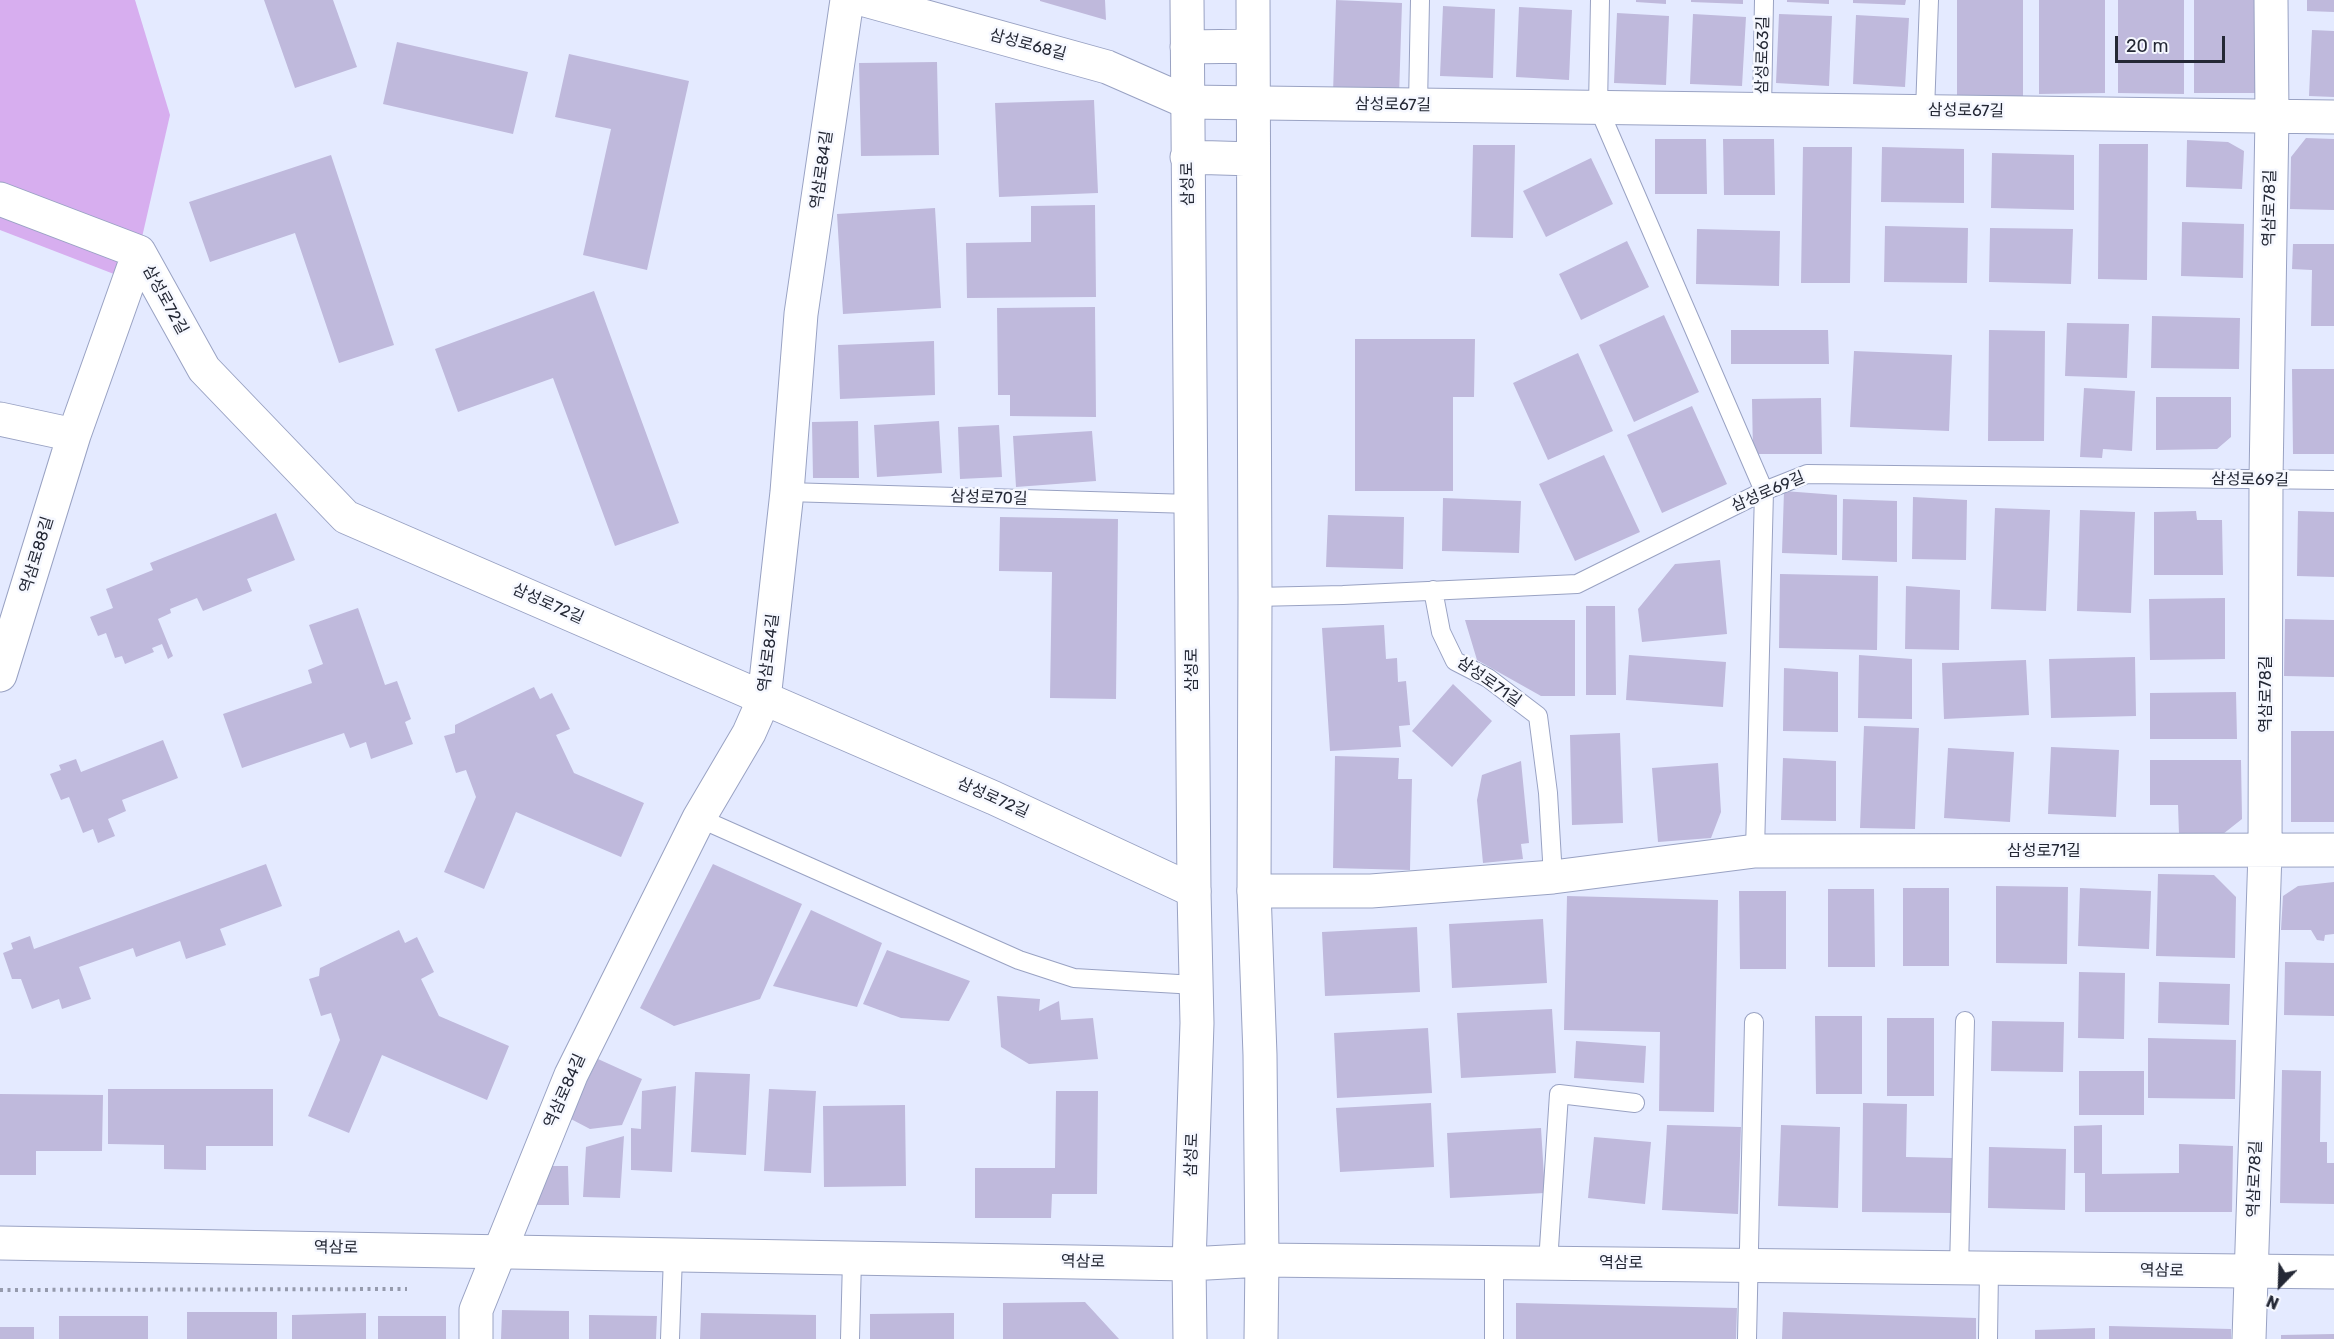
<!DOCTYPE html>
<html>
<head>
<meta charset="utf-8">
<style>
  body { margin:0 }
  #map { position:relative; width:2334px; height:1339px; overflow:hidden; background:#e4eaff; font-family:Rubik,sans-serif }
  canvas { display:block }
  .north { position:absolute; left:2250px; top:1255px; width:60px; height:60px; -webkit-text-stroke:4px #f6f8ff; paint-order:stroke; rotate:203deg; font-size:16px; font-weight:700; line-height:24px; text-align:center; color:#242835 }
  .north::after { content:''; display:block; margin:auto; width:21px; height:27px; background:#242835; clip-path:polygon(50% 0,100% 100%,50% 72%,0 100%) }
  .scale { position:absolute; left:2115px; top:36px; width:110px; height:27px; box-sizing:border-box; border:3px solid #242835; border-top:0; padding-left:8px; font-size:18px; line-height:21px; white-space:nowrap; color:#242835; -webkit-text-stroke:4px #f6f8ff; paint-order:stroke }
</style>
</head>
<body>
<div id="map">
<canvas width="2334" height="1339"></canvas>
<div class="north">N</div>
<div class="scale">20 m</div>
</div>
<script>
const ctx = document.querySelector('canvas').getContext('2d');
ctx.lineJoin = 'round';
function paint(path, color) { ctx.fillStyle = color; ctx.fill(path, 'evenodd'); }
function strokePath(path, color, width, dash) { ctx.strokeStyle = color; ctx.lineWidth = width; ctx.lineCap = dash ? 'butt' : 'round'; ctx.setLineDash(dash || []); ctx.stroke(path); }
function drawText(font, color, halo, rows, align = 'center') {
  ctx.font = font + ' Rubik,"Noto Sans KR",sans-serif'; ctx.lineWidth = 5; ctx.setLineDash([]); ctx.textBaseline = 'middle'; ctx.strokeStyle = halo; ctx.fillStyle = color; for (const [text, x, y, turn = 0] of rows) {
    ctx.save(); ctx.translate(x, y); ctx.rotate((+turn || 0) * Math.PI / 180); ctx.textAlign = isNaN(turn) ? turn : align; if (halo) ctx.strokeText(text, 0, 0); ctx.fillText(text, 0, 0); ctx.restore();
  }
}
paint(new Path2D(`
  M0 0H135L170 115 132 281 0 230Z`), '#d7aeef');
paint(new Path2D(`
  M264 0H333L357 67 295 88Z
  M1105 0 1106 20 1040 1V0Z
  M1336 0 1402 3 1399 96 1333 93Z
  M1636 0H1666V4L1636 2Z
  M1691 0H1743V4L1691 2Z
  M1787 0H1829V4L1787 2Z
  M1853 0H1906L1905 5 1853 3Z
  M1957 0H2023V96H1957Z
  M2039 0H2105V93L2039 94Z
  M2118 0H2184V94L2118 93Z
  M2194 0H2260V93H2194Z
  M2307 0H2334V12L2307 11Z
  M1443 6 1495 9 1493 78 1440 76Z
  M1519 7 1572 10 1569 80 1516 77Z
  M1617 13 1669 16 1666 85 1614 83Z
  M1693 14 1746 17 1742 86 1690 84Z
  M1779 14 1832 16 1829 86 1776 83Z
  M1856 15 1909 18 1905 87 1853 84Z
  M2312 30 2334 31V97L2309 96Z
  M397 42 528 72 513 134 383 104Z
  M569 54 689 81 647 270 583 255 611 129 555 117Z
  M937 62 939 155 861 156 859 63Z
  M1094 100 1098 193 999 197 995 103Z
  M2306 138 2334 139V210L2290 209 2291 157Z
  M1655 139H1706L1707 194H1655Z
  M1723 139H1774L1775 195H1724Z
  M2187 140 2228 142 2244 151 2242 189 2186 187Z
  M2099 144H2148L2147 280 2098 279Z
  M1473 145H1515L1513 238 1471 237Z
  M1803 147H1852L1850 283H1801Z
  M1882 147 1964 149V203L1881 202Z
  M1992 153 2074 155V210L1991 208Z
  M331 155 394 345 339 363 295 233 210 262 189 202Z
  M1591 158 1613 204 1546 237 1523 191Z
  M1095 205 1096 297 967 298 966 243 1031 242V206Z
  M935 208 941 308 843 314 837 214Z
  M2182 222 2244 224 2243 278 2181 276Z
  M1885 226 1968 228 1967 283 1884 282Z
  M1990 228 2073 229 2071 284 1989 282Z
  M1697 229 1780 231 1779 286 1696 284Z
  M1627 241 1649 287 1581 320 1559 274Z
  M2293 244H2334V326H2311L2312 270 2292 269Z
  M594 291 679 523 615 546 553 378 458 412 435 349Z
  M1095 307 1096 417 1010 416V395H998L997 308Z
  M1664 315 1699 392 1634 422 1599 345Z
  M2152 316 2240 318 2239 369 2151 368Z
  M2067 323 2129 324 2127 378 2065 376Z
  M1731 330H1828L1829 364H1731Z
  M1989 330 2045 331 2044 441H1988Z
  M1355 339H1475L1474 397H1453V491H1355Z
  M934 341 935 395 840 399 838 345Z
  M1854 351 1952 355 1949 431 1850 427Z
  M1578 353 1613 431 1548 460 1513 383Z
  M2292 369H2334V454H2293Z
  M2084 388 2135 391 2132 451 2103 449 2102 458 2080 457Z
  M2156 397H2231V437L2217 449 2156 450Z
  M1821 398 1822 454H1753L1752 399Z
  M1692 406 1727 484 1662 513 1627 435Z
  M858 421 859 478H813L812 422Z
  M939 421 942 473 877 477 874 425Z
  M999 425 1002 477 960 479 958 427Z
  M1092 431 1096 481 1016 487 1013 436Z
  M1604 455 1640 532 1575 561 1539 484Z
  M1784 491 1837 495V555L1782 553Z
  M1913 497 1967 500 1966 560 1912 559Z
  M1443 498 1521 501 1519 553 1442 551Z
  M1843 499 1897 501V562L1842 560Z
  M1995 508 2050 510 2046 611 1991 609Z
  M2080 510 2135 512 2131 613 2077 611Z
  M2196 511 2197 520H2222L2223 575H2154V512Z
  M2298 511 2334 512V577L2297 576Z
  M276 513 295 560 247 579 252 591 203 611 197 598 170 609 171 613 158 619 173 656 168 659 162 644 152 648 154 652 125 664 122 656 115 658 106 633 98 636 90 617 113 608 106 589 153 570 150 563Z
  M1328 515 1404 517 1403 569 1326 567Z
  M1000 517 1118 519 1116 699 1050 698 1052 572 999 571Z
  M1720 560 1727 634 1642 642 1638 609 1675 564Z
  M1780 574 1878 576 1877 650 1779 648Z
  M1906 586 1960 590 1959 650 1905 649Z
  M2225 598V659L2150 660 2149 599Z
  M1586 606H1615L1616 695H1586Z
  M358 608 385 685 397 681 411 719 405 722 413 744 371 759 366 742 350 748 344 733 242 768 223 714 312 683 308 670 323 664 309 625Z
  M2285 619 2334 620V677L2284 676Z
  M1465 620H1575V696H1541L1477 660Z
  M1384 625 1386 659 1397 658 1398 682 1406 681 1410 725 1399 726 1401 747 1330 751 1322 628Z
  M1629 655 1726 662 1723 707 1626 700Z
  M1859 655 1912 659V719L1858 718Z
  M2135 657 2136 716 2051 718 2049 659Z
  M2026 660 2029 715 1944 719 1942 663Z
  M1784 668 1838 672V732L1783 731Z
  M1453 684 1492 721 1452 767 1412 731Z
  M534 687 540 699 552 693 570 729 556 735 574 773 644 803 621 857 516 812 484 889 444 872 476 797 466 770 456 773 444 736 455 733V725Z
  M2236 692 2237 739H2150V693Z
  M1864 726 1919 728 1915 829 1860 828Z
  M2291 731H2334V822H2291Z
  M1620 733 1623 823 1572 825 1570 735Z
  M163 740 178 778 122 800 126 811 108 819 115 836 98 843 93 829 83 833 69 797 61 800 50 774 61 770 59 765 76 759 81 772Z
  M2051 747 2119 750 2116 817 2048 814Z
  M1948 748 2014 752 2010 822 1944 818Z
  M1335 756 1399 758 1398 779H1412L1410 870 1333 868Z
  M1783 758 1836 761V821L1781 820Z
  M2150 760H2241L2242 819 2223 834H2179L2178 805H2150Z
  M1521 761 1529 843 1521 844 1523 859 1483 863 1477 800 1482 775Z
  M1718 763 1721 812 1711 838 1658 842 1652 768Z
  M266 864 282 906 220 929 226 945 186 959 180 941 136 957 133 948 79 967 91 999 62 1009 59 999 32 1009 21 979H12L3 953 13 949 11 943 30 936 34 949Z
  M713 864 802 904 760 999 674 1026 640 1008Z
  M2158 874 2214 875 2236 897 2235 958 2156 956Z
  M2334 882V934L2325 935 2324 941 2317 940 2311 930H2281L2283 896 2298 886Z
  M1996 886 2068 887 2067 964 1996 963Z
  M1903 888H1949V966H1903Z
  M2080 888 2151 891 2149 949 2078 946Z
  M1828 889H1874L1875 967H1828Z
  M1739 891H1786V969H1740Z
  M1567 896 1718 900 1714 1112 1659 1111 1660 1032 1564 1030Z
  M811 910 882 943 857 1007 773 986Z
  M1543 919 1547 983 1452 988 1449 924Z
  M1417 927 1420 992 1325 996 1322 932Z
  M399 930 405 943 417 937 434 972 421 979 439 1016 509 1046 487 1100 382 1055 349 1133 308 1116 340 1040 331 1013 321 1016 309 979 319 976 320 968Z
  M887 950 970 981 949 1021 901 1018 863 1004Z
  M2285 962 2334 963V1016L2284 1015Z
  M2079 972 2125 973 2124 1039 2078 1038Z
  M2159 982 2230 984 2229 1025 2158 1023Z
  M997 996 1040 999 1039 1011 1059 1001 1061 1020 1093 1018 1098 1059 1029 1064 1001 1047Z
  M1552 1009 1556 1073 1461 1078 1457 1013Z
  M1815 1016H1862V1094H1816Z
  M1887 1018H1934V1096H1887Z
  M1992 1021 2064 1022 2063 1072 1991 1071Z
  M1428 1028 1432 1093 1337 1098 1334 1033Z
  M2148 1038 2236 1040 2235 1099 2148 1098Z
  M1576 1041 1646 1046 1644 1083 1574 1078Z
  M598 1059 642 1079 622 1125 590 1129 569 1118Z
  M2282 1070 2321 1071 2320 1142H2327V1163H2334V1204L2280 1203Z
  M2079 1071H2144V1115H2079Z
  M695 1072 750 1074 746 1155 691 1152Z
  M676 1086 672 1172 631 1170V1128L641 1129 642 1091Z
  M108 1089H273V1146H206V1170L164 1169V1145L108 1144Z
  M769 1089 816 1091 811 1173 764 1171Z
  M1056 1091H1098L1097 1194H1052L1051 1218H975V1168H1055Z
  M0 1094 103 1095 102 1151H36V1175H0Z
  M1431 1103 1434 1167 1340 1172 1336 1108Z
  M1863 1103 1907 1104 1906 1157 1953 1158V1213L1862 1212Z
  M905 1105 906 1186 824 1187 823 1106Z
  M1667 1125 1741 1127 1738 1214 1662 1210Z
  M1781 1125 1840 1127 1838 1208 1778 1206Z
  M2102 1125V1174L2179 1173V1144L2233 1146 2232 1212H2085V1173H2074V1126Z
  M1541 1128 1545 1193 1450 1198 1447 1133Z
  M624 1136 620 1198 583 1197 586 1147Z
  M1594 1137 1651 1142 1645 1204 1588 1198Z
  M1989 1147 2066 1149 2065 1210 1988 1208Z
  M544 1166H568L569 1205H530Z
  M1085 1302 1119 1339H1003V1303Z
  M1516 1303 1737 1308 1736 1339H1516Z
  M502 1310 569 1311V1339H501Z
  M187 1312H277V1339H187Z
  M1783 1312 1976 1318V1339H1782Z
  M366 1313V1339H292V1315Z
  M701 1313 816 1315V1339H700Z
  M954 1313V1339H870V1314Z
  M589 1315 657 1316 656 1339H589Z
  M59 1316H148V1339H59Z
  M378 1316H446V1339H378Z
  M2109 1326 2231 1329V1339H2109Z
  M0 1327H34V1339H0Z
  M2095 1328V1339H2035V1330Z
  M2334 1334V1339H2281V1335Z`), '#bfb9dc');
const service = new Path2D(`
  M1600 0 1598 107 1764 491 1755 851
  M1418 105 1420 0
  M1762 109 1764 0
  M1925 111 1929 0
  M787 492 1191 504
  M1433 590 1441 632 1455 661 1488 678 1538 716 1548 793 1553 877
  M1255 597 1343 595 1577 584 1764 491 1807 474 2334 480
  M699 818 1019 960 1074 978 1196 985
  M1548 1263 1559 1094 1635 1103
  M1959 1269 1965 1021
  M670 1339 673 1256
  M850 1339 852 1259
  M1494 1339V1263
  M1747 1339 1754 1022
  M1988 1339 1989 1270`);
const minor = new Path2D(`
  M865 0 1107 67 1187 102 2334 117
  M0 199 139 252 204 369 346 517 994 798 1194 891
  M0 419 74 435
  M0 675 74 435 139 252
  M1254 891H1371L1553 877 1755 851 2334 850
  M476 1339V1310L571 1075 699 818 749 733 764 699 787 492 801 314 847 0
  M2249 1339 2265 852 2266 480 2272 115 2271 0`);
const secondary = new Path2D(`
  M1187 0 1194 891 1197 1023 1189 1264 1190 1339
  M1253 0 1255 597 1254 891 1260 1055 1262 1260 1261 1339
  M1187 47 1253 46
  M1187 157 1253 159
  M0 1243 1189 1264 1262 1260 2334 1272`);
strokePath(service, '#99a2c3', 20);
strokePath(minor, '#99a2c3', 35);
strokePath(secondary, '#99a2c3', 35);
strokePath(new Path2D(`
  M0 1290 407 1289`), '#959aac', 4, [3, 4.5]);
strokePath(service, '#fff', 18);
strokePath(minor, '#fff', 33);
strokePath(secondary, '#fff', 33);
drawText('16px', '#242835', '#f6f8ff', [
  ["삼성로68길",1028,45,15],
  ["삼성로63길",1763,55,-89],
  ["삼성로67길",1393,105,1],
  ["삼성로67길",1966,111,1],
  ["역삼로84길",822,170,-82],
  ["삼성로",1188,184,-91],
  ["역삼로78길",2270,208,-89],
  ["삼성로72길",165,300,61],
  ["삼성로69길",2250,480,1],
  ["삼성로69길",1768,492,-23],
  ["삼성로70길",989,498,2],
  ["역삼로88길",37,555,-73],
  ["삼성로72길",548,604,24],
  ["역삼로84길",769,653,-83],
  ["삼성로",1192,670,-90],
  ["삼성로71길",1489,682,35],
  ["역삼로78길",2266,694,-90],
  ["삼성로72길",993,798,24],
  ["삼성로71길",2044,851],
  ["역삼로84길",565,1091,-66],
  ["삼성로",1192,1155,-88],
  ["역삼로78길",2255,1179,-88],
  ["역삼로",336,1248,1],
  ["역삼로",1083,1262,1],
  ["역삼로",1621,1263],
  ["역삼로",2162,1271,1]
]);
</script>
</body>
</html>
